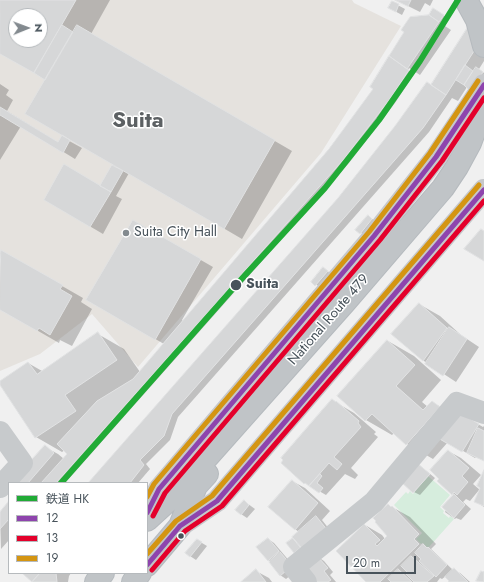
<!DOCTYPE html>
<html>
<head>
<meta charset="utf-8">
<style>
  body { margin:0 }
  #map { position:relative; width:484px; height:582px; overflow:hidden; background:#f0f0f0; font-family:Jost,"Noto Sans JP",sans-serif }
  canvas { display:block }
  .legend { position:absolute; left:8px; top:482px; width:140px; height:92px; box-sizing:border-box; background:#fff; border:1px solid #b6babd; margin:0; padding:5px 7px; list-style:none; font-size:12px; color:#48535b }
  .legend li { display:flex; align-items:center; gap:8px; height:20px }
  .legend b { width:20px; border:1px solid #b6babd }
  .north { position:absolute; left:8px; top:8px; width:40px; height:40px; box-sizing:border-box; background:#fff; border:1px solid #b6babd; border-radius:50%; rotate:89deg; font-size:11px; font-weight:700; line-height:16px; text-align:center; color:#48535b }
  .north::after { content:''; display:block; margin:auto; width:14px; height:18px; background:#838a8f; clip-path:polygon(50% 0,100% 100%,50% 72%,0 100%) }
  .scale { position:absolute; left:346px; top:556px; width:70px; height:18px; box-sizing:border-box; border:2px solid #48535b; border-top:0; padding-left:5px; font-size:12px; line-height:14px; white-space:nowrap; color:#48535b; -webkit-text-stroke:3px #fff; paint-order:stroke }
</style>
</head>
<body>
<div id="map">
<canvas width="484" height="582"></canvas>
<ul class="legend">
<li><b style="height:5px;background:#21ab36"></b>鉄道 HK</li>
<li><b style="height:5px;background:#8e44ad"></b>12</li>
<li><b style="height:5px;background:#e4002b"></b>13</li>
<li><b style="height:5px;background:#d49512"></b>19</li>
</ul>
<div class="north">N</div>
<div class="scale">20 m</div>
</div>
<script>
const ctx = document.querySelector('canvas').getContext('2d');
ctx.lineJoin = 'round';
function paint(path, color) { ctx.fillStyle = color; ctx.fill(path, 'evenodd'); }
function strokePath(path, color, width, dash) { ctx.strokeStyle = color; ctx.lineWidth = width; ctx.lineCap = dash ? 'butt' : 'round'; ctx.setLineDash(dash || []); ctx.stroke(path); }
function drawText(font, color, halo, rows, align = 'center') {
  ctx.font = font + ' Jost,sans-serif'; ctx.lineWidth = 3; ctx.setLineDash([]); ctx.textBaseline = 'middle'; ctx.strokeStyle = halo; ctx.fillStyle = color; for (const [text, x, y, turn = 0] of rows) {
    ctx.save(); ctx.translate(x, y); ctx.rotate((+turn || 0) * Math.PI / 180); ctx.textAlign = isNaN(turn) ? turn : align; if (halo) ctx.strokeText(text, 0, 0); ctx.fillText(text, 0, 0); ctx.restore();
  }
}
paint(new Path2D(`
  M0 0H352L354 3 401 26 321 153 138 367 92 314 40 354 0 371ZM16 16H40V40H16Z`), '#e5e2de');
paint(new Path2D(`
  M428 476 450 495 440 507 444 511 443 513 449 518 450 516 454 519 429 547H427L423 543 421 544 416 539 422 533 394 505 406 492 408 494 410 491 413 494Z`), '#d6eddd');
paint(new Path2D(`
  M0 0H110L91 34 292 151 242 239 129 173 116 196 122 199 103 234 45 200 101 187 114 164 46 79 0 53ZM16 16H40V40H16Z
  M396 0H433L430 6 425 3 420 12Z
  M392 2 405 9 402 15 389 8Z
  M434 9 449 19 445 26 451 30 420 75 409 68 408 70 414 74 395 103 349 163 65 483H13L45 447 58 454 64 459 69 454 65 450 62 452 36 437 0 382 28 363 42 371 98 334 124 349 140 372 164 344 88 300 133 221 213 267 182 320 183 321 329 149 430 16Z
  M484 37V61L479 69 484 73V83L467 87 458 101 452 98 429 132 178 417 170 440 146 464 150 469 138 483H89L339 198 432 86Z
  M0 84 9 90 6 95 13 100 7 111 59 143 62 137 82 148 75 159 21 126 0 160Z
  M368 217 374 220 367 236 361 233Z
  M1 251 83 298 81 302 92 309 72 346 60 340 59 343 0 309V253Z
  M323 269 329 272 322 289 313 282Z
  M419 304 440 316 461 335 479 347 456 382 424 361 392 334Z
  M388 341 414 356 441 380 422 402 428 407 432 402 457 416 459 413 483 427 484 426V460L476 457 475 458 448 442 433 459 407 444 394 433 392 435 366 420 339 396Z
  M337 403 354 413 376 432 374 434 378 437 351 468 358 475 355 479 345 474 326 495 305 483 282 463Z
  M448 451 461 458 481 475 473 484 480 490 484 472V507L475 501 479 490 470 501 466 499 463 502 471 509 461 520 456 518 455 519 445 512 454 495 440 478Z
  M418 464 435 478 420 495 414 492Z
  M292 481 305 488 330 511 322 520 333 534 295 552 299 532 295 529Z
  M244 501 255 509 247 518 241 514Z
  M9 502V540L1 549 0 513Z
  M392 507 410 517 436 544 431 549 453 570 460 573 470 582H450L451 581 446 576 442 579 440 578 437 582H367L365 525 382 535 385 539 389 536Z
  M268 539 274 543 297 570 286 579 280 575 271 562 268 560Z
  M197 540 207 546 196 560 190 556Z
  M318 557 324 561 333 572 330 575 336 582H313Z
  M256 571 269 578 272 582H243Z
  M26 573H71L69 576 68 582H32Z`), '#0003');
const building = new Path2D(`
  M0 0H76L34 73 0 54ZM16 16H40V40H16Z
  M395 0H411L408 6Z
  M392 1 399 4 396 12 388 8Z
  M433 8 444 15 439 22 429 15Z
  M429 15 439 22 407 69 389 56 404 32 401 30 410 17Z
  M62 25 73 32 45 80 34 73Z
  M77 25 275 140 224 229 25 114Z
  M468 27 483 37 446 95 431 85Z
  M389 56 409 70 389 100 343 160 56 483H41L67 454 57 444 97 401 133 379 329 149 373 89 370 87Z
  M465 65 473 71 464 85 456 80Z
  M476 67 483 72 475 85 468 89 464 85Z
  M427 82 446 95 423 128 172 414 164 436 140 460 144 465 130 483H88L338 198 395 126Z
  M0 107 58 142 62 135 70 140 63 153 0 115Z
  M64 164 111 192 90 227 44 200Z
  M112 165 123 171 111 192 100 186Z
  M368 215 372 219 360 234 355 230Z
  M133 220 201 259 155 340 86 300Z
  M481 229 484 231V261L464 249Z
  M1 250 63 285 60 289 72 296 50 335 39 328 37 331 0 310Z
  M323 267 328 271 315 286 311 282Z
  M419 303 447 328 423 361 391 334Z
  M449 327 467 339 443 376 425 364Z
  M98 332 117 360 65 395 76 411 35 438 0 385V381L28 362 37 374Z
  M387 340 415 365 396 386 423 410 432 401 440 407 406 445 372 414 365 421 337 396Z
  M332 399 336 402V401L359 421 358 423 361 427 334 457 342 464 337 470 329 463 309 486 305 483 304 484 281 463 283 460 281 458Z
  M459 412 479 424 462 452 438 438Z
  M478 428 484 431V461L467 453Z
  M45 445 54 453 28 483H11Z
  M448 450 469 468 462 476 468 482 457 495 454 492 452 495 437 481 439 479 430 470Z
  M417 463 430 474 413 493 401 482Z
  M484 470V506L474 502 480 488 477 486Z
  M320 474 322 476 317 483 323 488 319 493 309 486Z
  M292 480 318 503 295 530 268 507Z
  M454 494 465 505 454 518 442 507Z
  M244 500 249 505 241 515 235 510Z
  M9 501V519L0 529V512Z
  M388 504 391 507 392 506 419 534 414 539 419 544 380 582H366L336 551 364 524 380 540 375 544 377 546 387 536 375 522 376 521 373 518Z
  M316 516 328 531 303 551 292 537Z
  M268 538 279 551 268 561 256 547Z
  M293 538 301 547 294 553 286 543Z
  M197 539 202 542 190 557 185 553Z
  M423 544 427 548 428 547 447 565 436 577 419 561 421 559 415 553Z
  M280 552 292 566 280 576 269 562Z
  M317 556 328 568 324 571 331 580 328 582H312L301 569Z
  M411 556 434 576 427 582H414L406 574 408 573 401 566Z
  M454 568 468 582H448L449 581 445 577Z
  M256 569 266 582H241Z
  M398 569 412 582H391L388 579Z
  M481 571 483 572 484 571V582L476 581Z
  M25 573H40L32 582 23 574Z
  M40 573H56L57 582H32Z`);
paint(building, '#d6d7d8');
strokePath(building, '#e1e2e3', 1);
const trunk = new Path2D(`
  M466 0 477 20 484 46
  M147 520 170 499 345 302 443 188 457 167 470 143 479 119 484 101
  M147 565 180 526 196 486 207 474
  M96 582 103 573
  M133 582 140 573`);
strokePath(trunk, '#b5babe', 24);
strokePath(new Path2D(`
  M0 432 22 463 0 487
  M306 582 294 567 374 502 457 403 484 413`), '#c7cacc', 22);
strokePath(new Path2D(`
  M147 513 159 489 374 236 436 157 484 85
  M180 526 217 501 484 190`), '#c6c8cb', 22);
strokePath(trunk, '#c0c4c7', 22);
strokePath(new Path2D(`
  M147 513 159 489 374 236 436 157 484 85
  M147 565 180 526 217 501 484 190`), '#8e44ad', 5);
strokePath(new Path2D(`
  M153 516 165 493 380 240 442 161 484 98
  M152 570 185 531 222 506 484 201`), '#e4002b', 5);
strokePath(new Path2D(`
  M147 497 154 484 369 232 430 153 478 81
  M147 554 176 521 212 496 479 185`), '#d49512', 5);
strokePath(new Path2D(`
  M61 483 237 284 325 188 379 120 420 61 458 0`), '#21ab36', 6);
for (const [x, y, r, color] of [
  [126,233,4,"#838a8f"],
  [236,285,6,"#48535b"],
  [181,536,3.5,"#48535b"]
]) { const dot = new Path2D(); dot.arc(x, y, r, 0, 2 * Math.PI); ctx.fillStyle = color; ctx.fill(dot); strokePath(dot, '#fff', 1.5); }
drawText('14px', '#48535b', '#fff', [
  ["Suita City Hall",134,233]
], 'left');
drawText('bold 14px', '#48535b', '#fff', [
  ["Suita",246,285]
], 'left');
drawText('14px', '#48535b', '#fff', [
  ["National Route 479",329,320,-49]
]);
drawText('bold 22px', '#5c6063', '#fff', [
  ["Suita",138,122]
]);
</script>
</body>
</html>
